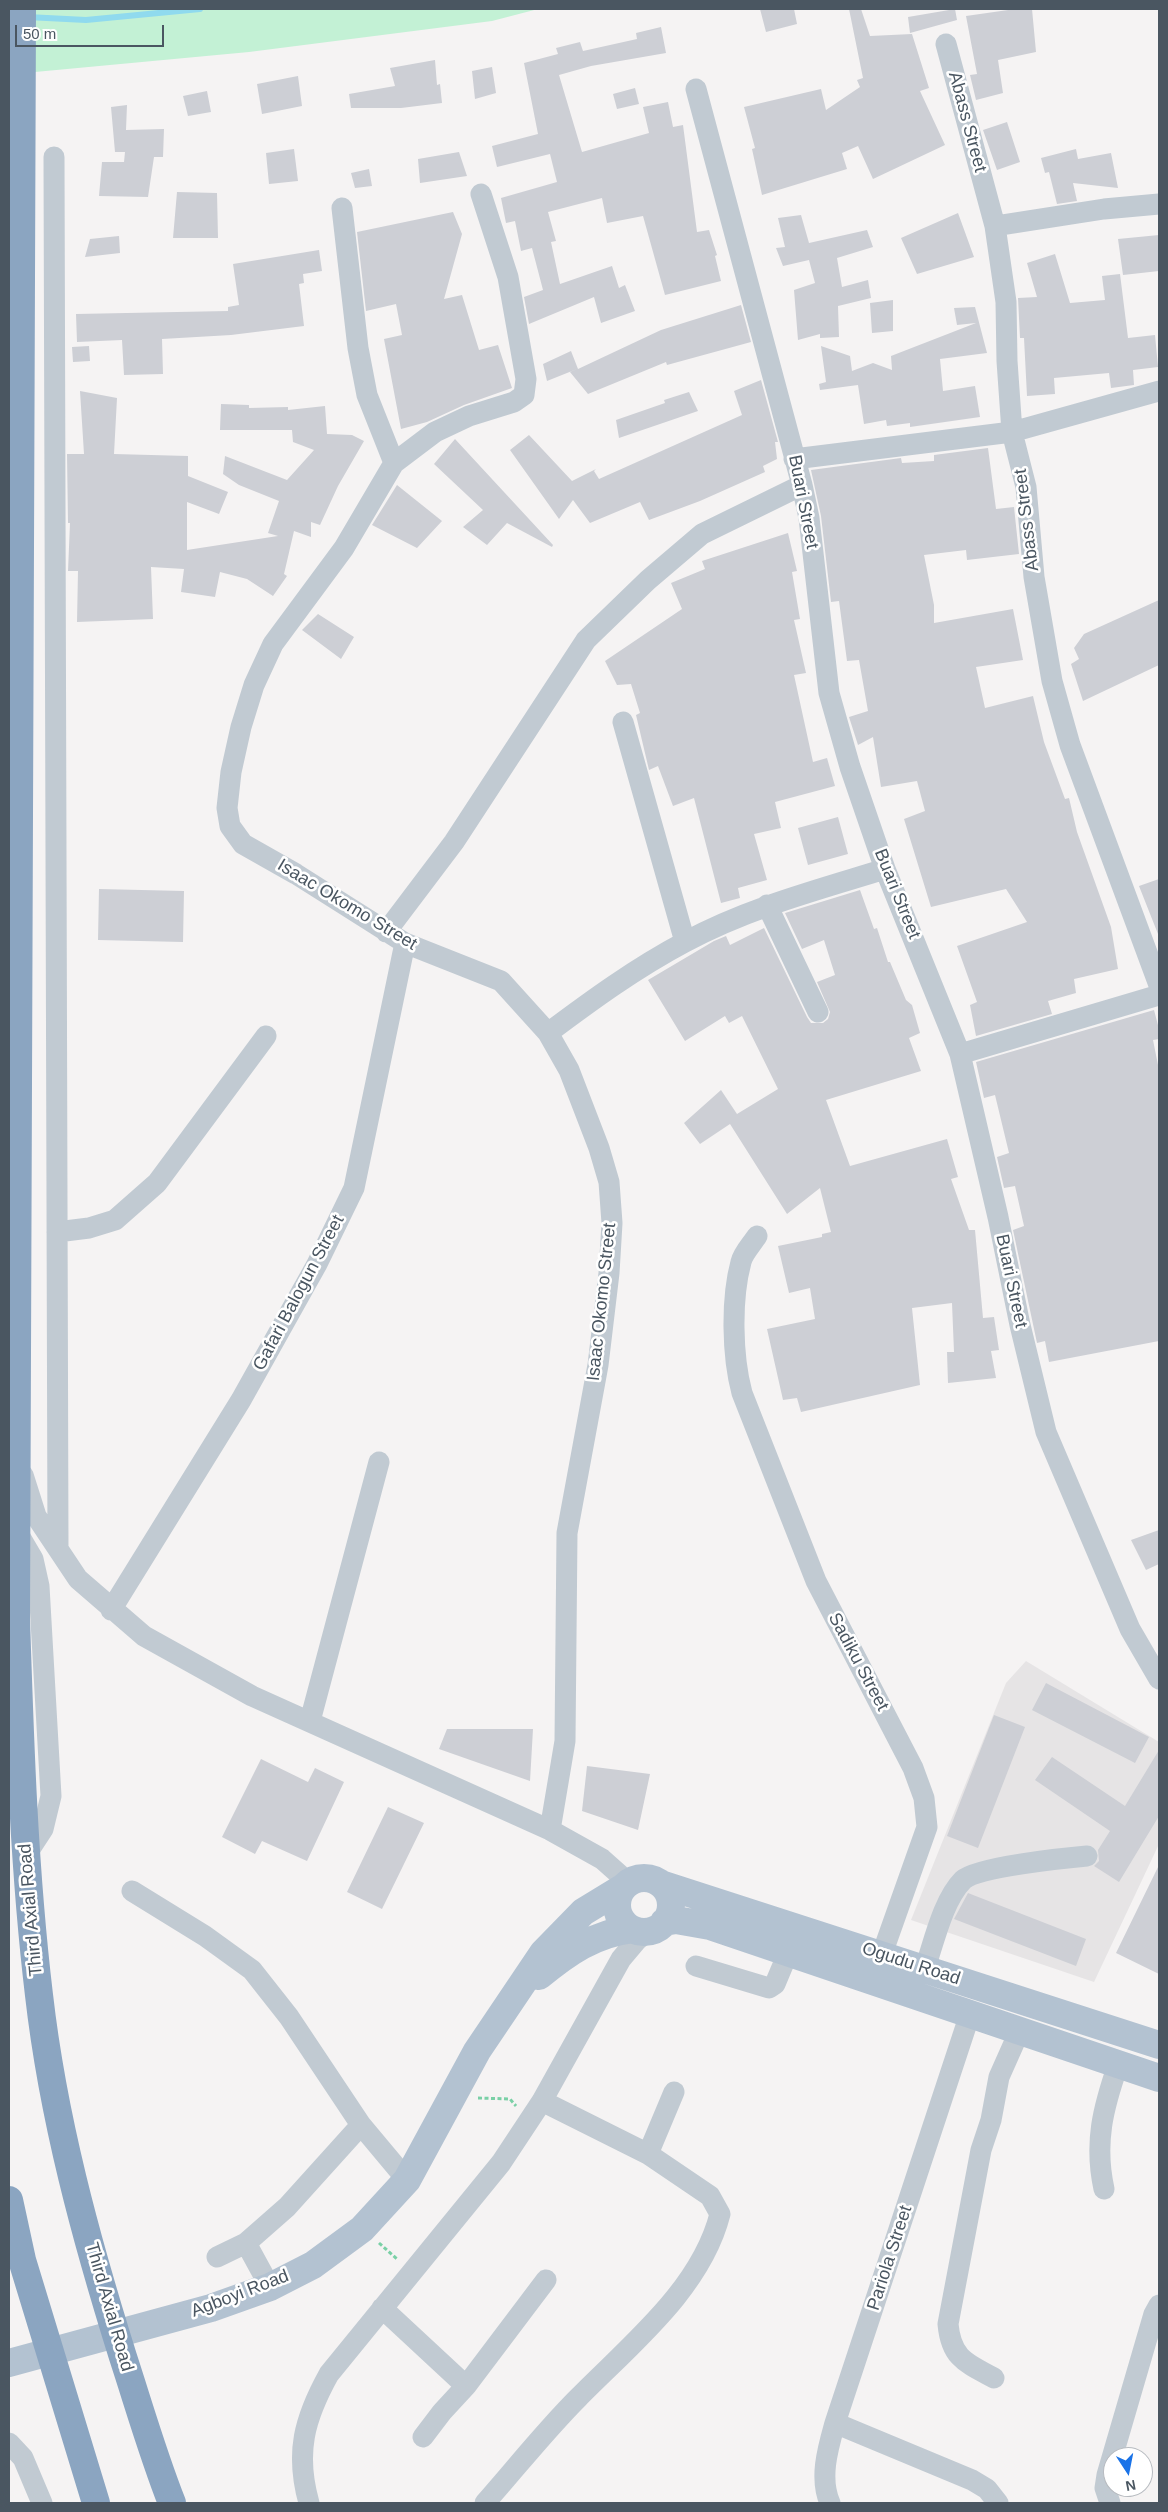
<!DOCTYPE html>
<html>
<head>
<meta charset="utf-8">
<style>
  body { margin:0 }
  #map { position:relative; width:1168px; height:2512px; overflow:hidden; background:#f5f3f3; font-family:Arial,sans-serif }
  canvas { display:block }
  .frame { position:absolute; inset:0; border:10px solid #4a5661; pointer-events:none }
  .north { position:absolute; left:1103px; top:2447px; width:50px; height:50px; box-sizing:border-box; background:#fff; border:1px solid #b7bbc0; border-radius:50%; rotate:169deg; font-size:14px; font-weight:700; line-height:20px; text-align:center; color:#4a5661 }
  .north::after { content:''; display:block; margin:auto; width:18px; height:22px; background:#1a73e8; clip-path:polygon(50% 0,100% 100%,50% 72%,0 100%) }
  .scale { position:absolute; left:15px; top:25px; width:149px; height:22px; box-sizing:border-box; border:2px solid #4a5661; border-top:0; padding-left:6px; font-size:15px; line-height:18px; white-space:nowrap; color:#4a5661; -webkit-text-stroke:4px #fff; paint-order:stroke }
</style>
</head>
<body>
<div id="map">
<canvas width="1168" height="2512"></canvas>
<div class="frame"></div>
<div class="north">N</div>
<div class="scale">50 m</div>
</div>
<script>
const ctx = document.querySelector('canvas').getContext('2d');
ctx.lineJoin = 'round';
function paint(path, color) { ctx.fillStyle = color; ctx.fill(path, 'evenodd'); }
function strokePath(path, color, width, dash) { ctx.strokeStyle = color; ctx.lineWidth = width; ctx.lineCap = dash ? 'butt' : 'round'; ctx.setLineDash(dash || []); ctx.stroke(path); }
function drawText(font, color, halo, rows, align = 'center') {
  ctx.font = font + ' Arial,sans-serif'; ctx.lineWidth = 5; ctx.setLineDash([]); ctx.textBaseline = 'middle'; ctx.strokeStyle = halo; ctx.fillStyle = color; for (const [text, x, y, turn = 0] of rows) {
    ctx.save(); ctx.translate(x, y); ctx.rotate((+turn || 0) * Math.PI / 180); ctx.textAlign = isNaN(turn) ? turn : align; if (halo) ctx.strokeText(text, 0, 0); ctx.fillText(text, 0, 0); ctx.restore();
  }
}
paint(new Path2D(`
  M1026 1661 1159 1742V1844L1094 1982 911 1920 1006 1683Z`), '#e6e4e5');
paint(new Path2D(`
  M9 9H538L492 21 249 52 35 72Z`), '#c3f1d5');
strokePath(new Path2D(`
  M27 17 86 20 200 9`), '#90daee', 6);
paint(new Path2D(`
  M760 9H794L797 24 766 32Z
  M849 9H861L870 36 912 34 929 88 920 91 945 145 873 179 858 146 842 153 847 169 762 195 752 149 755 148 744 107 821 89 826 110 860 87 857 80 863 78Z
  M955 9 957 20 910 33 908 17Z
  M1015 9H1032L1036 52 998 60 1003 93 976 100 970 75 977 74 966 16Z
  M661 27 666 53 591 66 559 75 582 152 649 133 643 107 668 102 673 127 683 125 697 232 709 230 717 255 715 256 721 281 665 295 643 216 607 223 602 198 548 212 556 241 551 242 560 284 612 266 619 288 625 285 635 311 601 323 594 297 529 324 524 297 543 290 532 248 521 251 515 221 506 223 501 198 557 182 550 154 497 167 492 146 538 134 524 63 558 54 556 48 580 42 583 51 637 39 636 33Z
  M435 60 437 85 440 84 442 103 401 108H351L349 94 395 86 390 68Z
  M492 67 496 93 475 99 472 71Z
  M298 76 302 106 262 114 257 84Z
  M635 88 639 104 617 109 613 94Z
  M207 91 211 112 188 116 183 96Z
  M127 105 126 130 164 129 163 157H154L148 197 99 196 102 162H124L125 152H115L111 107Z
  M1007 122 1020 162 997 170 983 130Z
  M294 149 298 181 269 184 266 153Z
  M1076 149 1078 159 1111 153 1118 188 1073 183 1077 201 1057 204 1049 172 1045 173 1041 158Z
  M459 152 467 176 420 183 418 159Z
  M369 169 372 186 355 188 351 173Z
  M177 192 217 193 218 238H173Z
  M453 212 462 234 444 299 462 295 479 350 498 345 512 388 464 405 427 422 401 429 384 339 402 335 396 304 366 311 357 232Z
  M958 213 974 257 917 274 901 238Z
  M801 215 809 243 867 230 873 247 837 258 842 287 868 280 871 298 838 306 839 337 820 338V334L798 340 794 290 815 283 809 260 783 266 776 248 785 247 778 218Z
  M1159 235V271L1123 275 1118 239Z
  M119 236 120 253 85 257 90 239Z
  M319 250 322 271 303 274 304 283 299 284 304 326 231 335 162 339 163 374 124 375 122 340 77 342 76 314 228 311V307L239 305 233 264Z
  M1055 254 1070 303 1105 300 1102 276 1120 274 1128 338 1155 335 1158 367 1133 370 1134 385 1111 388 1109 373 1054 378 1055 394 1027 396 1024 338H1020L1018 298 1037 297 1027 263Z
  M893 300V331L872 333 870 303Z
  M741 305 751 342 667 365 666 362 588 394 570 372 577 369 547 381 543 364 571 351 578 369 661 330Z
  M975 307 987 353 940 359 943 391 975 386 980 417 910 427V423L887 426 886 420 864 424 858 385 820 390 819 384 826 382 821 346 850 356 852 371 873 363 892 370 891 356 976 323 957 325 954 308Z
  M89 346 90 361 73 362 72 347Z
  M761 380 778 442H775L777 459 763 466 765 472 700 501 649 520 640 502 590 523 573 500 559 519 510 450 529 435 572 481 596 469 594 471 599 479 742 415 734 391Z
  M80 391 117 398 114 454 188 456V476L228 492 219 514 187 502V550L278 536 268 533 279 501 239 485 223 474 225 456 287 480 314 450 293 442 292 430H220L221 404 249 405V408L288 407V410L325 406 327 434 352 435 364 441 338 486 320 525 311 522V537L294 531 284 574 287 576 273 596 247 579 220 572 215 597 181 592 184 569 151 567 153 619 77 622 78 571H68L70 523H68L67 454H84Z
  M689 392 698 411 619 438 616 420 665 403 664 400Z
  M455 439 553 545 552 547 507 523 487 545 463 527 483 510 434 464Z
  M988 448 996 509 1014 507 1019 554 967 560 966 550 924 555 934 605V623L1013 609 1023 660 976 667 985 708 1033 696 1044 742 1065 799 1069 798 1077 832 1111 927 1118 969 1074 979 1076 993 1048 1001 1052 1014 976 1036 970 1005 977 1002 957 946 1027 922 1006 889 931 907 904 819 925 811 917 781 881 787 873 737 858 745 849 717 868 711 859 660 847 661 839 601 831 602 821 516 811 470 901 458 902 463 934 461V455Z
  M397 485 442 521 417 548 372 525Z
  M788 533 797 571 792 572 800 619 794 620 806 673 794 675 813 762 827 758 835 786 775 802 781 828 754 834 767 880 738 888 740 898 721 903 694 798 673 806 658 766 649 770 636 715 640 713 631 684 617 685 605 661 682 609 671 583 705 569 702 561Z
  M1159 600V665L1083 701 1071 664 1079 659 1074 648 1084 634Z
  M318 614 354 637 341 659 302 630Z
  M838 817 848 854 808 865 798 828Z
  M1159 879V934H1158L1139 886Z
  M99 889 184 891 183 942 98 940Z
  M860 890 874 929 877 928 888 962H890L906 1000 912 1005 920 1033 909 1038 921 1071 826 1100 850 1166 947 1139 958 1177 951 1179 969 1230H975L983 1318 994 1317 999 1350 991 1351 996 1378 948 1383 947 1352H954L952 1303 912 1308 920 1385 801 1412 797 1398 783 1400 767 1329 815 1319 810 1288 789 1293 778 1246 822 1237V1234L831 1232 820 1188 787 1214 730 1124 700 1144 684 1123 721 1090 737 1114 778 1089 742 1016 729 1023 725 1016 685 1041 648 980 714 941 726 936 730 945 764 928 807 1017 811 1023H823L828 1019 830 1012 817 982 835 975 824 940 802 949 785 913Z
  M1154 1010 1159 1029V1039L1153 1040 1159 1070V1341L1049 1362 1045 1341 1037 1343 1013 1230 1024 1226 1015 1186 1004 1188 997 1157 1009 1153 995 1095 984 1098 976 1062Z
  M1159 1530V1564L1146 1570 1131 1540Z
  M1046 1683 1149 1737 1135 1763 1032 1710Z
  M994 1715 1025 1727 978 1848 947 1836Z
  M447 1729H533L530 1781 439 1749Z
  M1159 1750V1816L1119 1882 1094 1866 1099 1861 1098 1850 1110 1831 1035 1780 1052 1757 1125 1806Z
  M261 1759 308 1782 315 1768 344 1782 307 1861 262 1841 255 1854 222 1837Z
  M587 1766 650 1774 638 1830 582 1811Z
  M388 1807 424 1823 382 1909 347 1892Z
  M1159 1865V1974L1116 1953Z
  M968 1893 1086 1939 1076 1966 954 1919Z`), '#cdcfd5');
strokePath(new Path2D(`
  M478 2098 510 2099 516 2106
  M379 2243 397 2259`), '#7ad0a6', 3, [4, 2.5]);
strokePath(new Path2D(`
  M946 44 995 226 1006 302 1007 361 1012 432 1026 487 1034 577 1052 681 1070 745 1159 985
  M696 89 802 485 809 518 829 693 850 767 885 869 960 1054 998 1217 1020 1325 1046 1432 1130 1629 1159 1679
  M54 157 58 1549
  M481 194 508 277 526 379 524 395 514 402 469 416 435 432 394 463 344 548 273 644 254 685 241 727 231 772 227 808 230 826 243 844 296 874 405 943 501 981 548 1033 569 1070 599 1148 609 1182 612 1223 609 1273 598 1365 567 1533 565 1741 550 1830
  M342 208 358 348 367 395 394 463
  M995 226 1104 209 1159 204
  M794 459 1012 432 1159 391
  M623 722 685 942
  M767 905 818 1012
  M386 932 454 842 586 640 648 580 702 534 802 485
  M548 1033C592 1000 636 968 685 942 748 908 817 890 885 869
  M960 1054 1159 995
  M57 1232 89 1228 115 1220 157 1183 266 1036
  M757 1236C752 1244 743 1253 741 1262 731 1299 732 1356 742 1393L816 1581 913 1768 924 1798 927 1827 882 1954
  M23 1475 36 1516 78 1579 144 1636 252 1696 550 1830 602 1859 629 1883
  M16 1530 33 1559 39 1586 51 1796 43 1829 26 1855
  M111 1610 241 1400 317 1264 354 1188 405 943
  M310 1721 379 1462
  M132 1891 205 1936 252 1970 289 2017 361 2125 407 2180
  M696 1966 769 1988 775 1984 788 1953
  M925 1968C934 1942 943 1900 963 1880 977 1867 1065 1858 1087 1856
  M648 2154 674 2092
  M1104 2189C1094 2143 1103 2108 1118 2065
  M246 2243 270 2287
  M217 2257 246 2243 287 2207 361 2125
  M382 2308 466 2386 442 2412 423 2437
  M994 2378C966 2363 951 2358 948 2324L981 2150 991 2120 999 2077 1019 2032
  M466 2386 546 2280
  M835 2423 972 2480 987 2489 998 2503
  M9 2443 23 2458 42 2503
  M309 2503C295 2453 304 2419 329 2374L501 2163 542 2101 621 1959 637 1940 650 1930
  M485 2503C516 2468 545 2431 578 2398 630 2345 701 2289 720 2214L710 2196 648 2154 542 2101
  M830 2503C819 2478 828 2448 835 2423L970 2014
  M1110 2503 1105 2488 1107 2475 1154 2314 1159 2305`), '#c1cad2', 21);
strokePath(new Path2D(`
  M617 1905a27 27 0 1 1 54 0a27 27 0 1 1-54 0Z
  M661 1884 1159 2045
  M664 1922 676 1920 710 1926 1159 2078
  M539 1976C568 1952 594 1934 632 1929
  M9 2363 211 2308 270 2287 313 2265 362 2229 407 2180 477 2051 543 1953 583 1912 624 1887`), '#b3c2d1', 28);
strokePath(new Path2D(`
  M22 9 16 1619C20 1744 24 1870 39 1995 53 2118 86 2239 123 2357 139 2406 153 2455 172 2503
  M9 2200 22 2260 96 2503`), '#8ba5c1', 28);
drawText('18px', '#4a5661', '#fff', [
  ["Abass Street",967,122,75],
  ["Buari Street",803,502,79],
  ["Abass Street",1027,520,-97],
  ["Buari Street",897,894,68],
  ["Isaac Okomo Street",347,905,31],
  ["Buari Street",1011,1281,78],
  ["Gafari Balogun Street",299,1293,-62],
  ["Isaac Okomo Street",602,1302,-84],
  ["Sadiku Street",858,1662,62],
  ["Third Axial Road",31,1910,-95],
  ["Ogudu Road",911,1964,18],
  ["Pariola Street",890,2258,-72],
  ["Agboyi Road",240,2294,-21],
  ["Third Axial Road",109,2307,74]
]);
</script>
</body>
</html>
